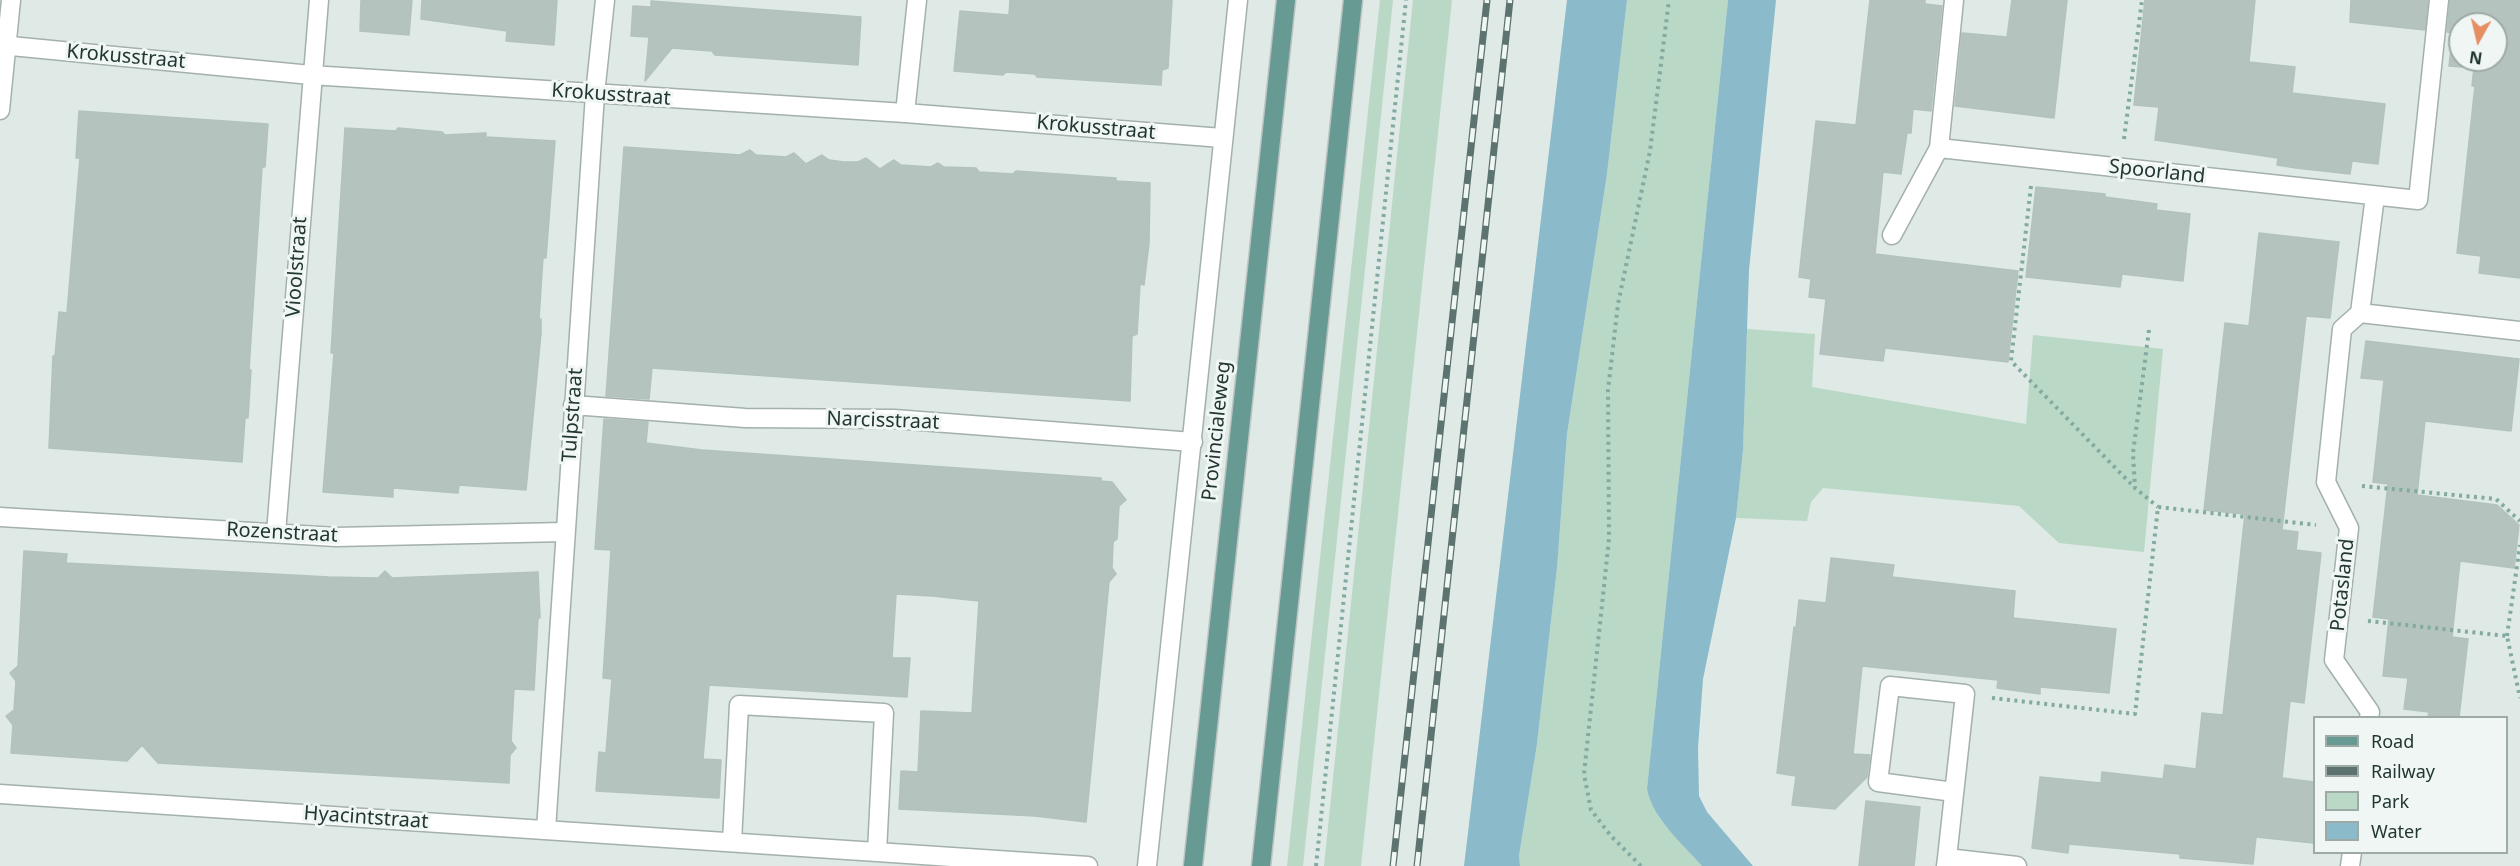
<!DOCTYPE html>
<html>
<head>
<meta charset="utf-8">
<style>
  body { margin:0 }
  #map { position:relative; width:2520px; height:866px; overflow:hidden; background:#dfe9e5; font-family:"Noto Sans",sans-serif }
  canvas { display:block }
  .legend { position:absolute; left:2313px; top:716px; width:195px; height:138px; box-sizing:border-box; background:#eff6f3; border:2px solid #9daaa6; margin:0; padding:8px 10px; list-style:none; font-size:18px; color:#223733 }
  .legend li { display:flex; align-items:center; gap:12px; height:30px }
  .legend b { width:30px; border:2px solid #9daaa6 }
  .north { position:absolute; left:2448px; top:12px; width:60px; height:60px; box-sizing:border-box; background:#eff6f3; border:2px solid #9daaa6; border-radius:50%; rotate:188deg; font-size:16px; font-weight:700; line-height:24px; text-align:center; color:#223733 }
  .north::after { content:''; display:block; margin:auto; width:21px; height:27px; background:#e58e61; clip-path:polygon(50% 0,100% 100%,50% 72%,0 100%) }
</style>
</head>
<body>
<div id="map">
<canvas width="2520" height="866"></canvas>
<ul class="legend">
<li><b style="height:8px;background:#679a92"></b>Road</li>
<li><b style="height:8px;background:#5c736f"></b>Railway</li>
<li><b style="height:16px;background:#b9d8c5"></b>Park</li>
<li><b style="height:16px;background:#8bbaca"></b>Water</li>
</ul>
<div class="north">N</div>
</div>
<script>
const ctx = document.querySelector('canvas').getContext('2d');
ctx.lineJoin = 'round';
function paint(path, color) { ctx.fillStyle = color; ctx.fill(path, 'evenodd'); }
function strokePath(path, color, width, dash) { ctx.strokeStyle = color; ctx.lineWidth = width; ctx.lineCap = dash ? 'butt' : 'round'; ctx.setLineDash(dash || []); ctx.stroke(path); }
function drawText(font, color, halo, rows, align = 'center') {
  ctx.font = font + ' "Noto Sans",sans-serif'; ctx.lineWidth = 6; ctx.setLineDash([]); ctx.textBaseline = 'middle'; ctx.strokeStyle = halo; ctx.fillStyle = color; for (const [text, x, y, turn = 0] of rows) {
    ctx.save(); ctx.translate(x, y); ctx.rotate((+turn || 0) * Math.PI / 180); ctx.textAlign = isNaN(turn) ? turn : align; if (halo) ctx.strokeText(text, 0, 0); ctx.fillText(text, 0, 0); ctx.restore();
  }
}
paint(new Path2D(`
  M1380 0H1393L1303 866H1287Z
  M1413 0H1452L1361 866H1324Z
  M1627 0H1728L1647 789 1661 820 1702 866H1520L1519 856 1537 744 1557 568 1567 434 1607 174Z
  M1747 329 1815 334 1812 387 2026 424 2033 335 2163 349 2144 552 2059 543 2019 506 1823 488 1811 502 1807 521 1736 518 1743 450Z`), '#b9d8c5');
paint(new Path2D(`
  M1567 0H1627L1607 174 1567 434 1557 568 1537 744 1519 856 1520 866H1464Z
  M1728 0H1776L1749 270 1743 450 1736 518 1703 679 1698 748 1699 796 1707 812 1753 866H1702C1682 843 1653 819 1647 789Z`), '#8bbaca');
const building = new Path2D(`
  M361 0H412L409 35 360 31Z
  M422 0H557L554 45 506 41 507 31 421 19Z
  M1010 0H1172L1168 68 1162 70 1161 85 1037 77 1035 74 1021 73 1006 72 1003 75 954 71 960 11 1009 15Z
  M1870 0H1925V4L1942 6 1931 111 1913 109 1911 133H1907L1901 174 1883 172 1875 254 2018 271 2008 362 1885 348 1883 361 1820 354 1826 299 1809 297 1811 279 1799 277 1816 121 1856 125Z
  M2012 0H2067L2054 118 1955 106 1962 33 2007 37Z
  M2145 0H2255L2249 62 2295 67 2292 93 2385 104 2378 164 2352 161 2350 174 2296 168 2277 165 2278 158 2155 140 2159 107 2134 105Z
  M2351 0H2428L2425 30 2350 22Z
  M2450 0H2520V278L2479 273 2481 256 2457 253 2475 86H2472L2474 68 2449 66 2453 33 2447 32ZM2460 24H2496V60H2460Z
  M651 1 861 17 858 65 715 55 712 51 672 48 645 81 649 37 631 36 633 6 651 7Z
  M79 111 268 124 265 167H262L249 370H251L248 418H245L242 462 49 448 53 356H55L59 312 67 313 80 158H76Z
  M345 128 396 131 398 128 442 132 445 135 486 133V137L555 141 546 258 543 257 539 319H541V333L526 490 459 485 458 493 393 488V497L323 492 334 353H331Z
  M624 147 740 155 750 150 756 155 786 157 794 153 806 164 822 155 829 160 844 162H858L866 158 880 169 894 160 901 165 931 167 938 163 944 167 976 168 979 172 1013 174 1016 171 1116 178V181L1150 183 1149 243 1144 285 1140 284 1137 334 1132 336 1130 401 652 368 649 399 606 396Z
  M2036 187 2105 194V197L2157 204 2156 210 2190 214 2183 281 2122 274 2120 287 2026 277Z
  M2259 233 2339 242 2330 318 2306 316 2282 530 2298 532 2296 550 2321 553 2304 703 2290 701 2282 778 2314 782V843L2256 837 2253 864 2180 858V854L2069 844 2068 853 2032 848 2040 777 2101 783 2102 772 2163 779 2165 765 2196 769 2202 713 2223 715 2245 514 2204 510 2225 323 2249 326Z
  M2366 341 2519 359 2511 431 2425 421 2417 495 2497 505 2519 525 2514 568 2460 561 2452 637 2468 639 2459 717H2428L2429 712 2404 709 2408 678 2383 676 2389 619 2373 617 2388 484 2373 482 2384 380 2361 378Z
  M604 419 648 422 646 443 702 450 1101 478V481L1112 482 1126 500 1119 506 1117 539 1113 542 1112 568 1116 574 1109 582 1086 822 1035 816 899 809 901 771 918 772 921 711 972 713 979 601 932 596 896 594 892 658H910L907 697 709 685 703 759 721 760 719 798 596 791 599 752 606 753 612 679 603 678 611 550 595 549Z
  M24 551 67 554 66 563 329 577 378 578 385 571 392 578 538 572 540 618H538L534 690 514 689 511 741 516 748 510 755 509 783 158 763 142 745 127 761 11 753 13 725 6 716 14 710 16 681 10 673 18 666Z
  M1831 558 1894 565 1892 577 2015 591 2013 618 2116 629 2109 693 2040 687V694L1997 688 1998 680 1862 666 1853 754 1870 755 1867 777 1835 809 1792 805 1796 776 1777 773 1794 627 1796 628 1799 600 1826 603Z
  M1866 801 1920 807 1914 866H1859Z`);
paint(building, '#b5c3bf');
strokePath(building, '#b2c2bd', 1.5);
const minor = new Path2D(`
  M0 45 311 75 905 113 1222 138
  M0 110 11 0
  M905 113 917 0
  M1939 148 1954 0
  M2375 196 2360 313 2520 331
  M1892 235 1939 148 2418 200 2439 0
  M2360 313 2342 329 2326 482 2349 528 2334 660 2370 712 2369 718
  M573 405 745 418 894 419 1193 442
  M0 517 336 537 564 532
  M276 533 319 0
  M0 794 1088 866
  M546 830 595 94 605 0
  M732 842 739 705 884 713 877 852
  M1947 858 2017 866
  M1147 866 1238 0
  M1946 866 1947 858 1965 694 1890 686 1878 782 1954 792
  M2350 866 2352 852`);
const major = new Path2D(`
  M1193 866 1286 0
  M1261 866 1353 0`);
strokePath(minor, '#a3b0ac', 21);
strokePath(major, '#bdc3c2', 21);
strokePath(new Path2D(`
  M2124 139 2142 0
  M2031 186 2011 361 2135 488
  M2149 330 2133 453 2135 488 2158 507
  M2362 486 2496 499 2520 521
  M2368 621 2507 636 2520 698
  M2507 636 2520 545
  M1992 698 2135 714 2158 507 2316 525
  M1316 866 1406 0
  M1641 866 1611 836 1591 810 1584 774 1609 539 1608 390 1618 304 1650 151 1669 0`), '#82aaa1', 4, [3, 4.5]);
strokePath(minor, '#fff', 18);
strokePath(major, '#679a92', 18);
const rail = new Path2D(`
  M1393 866 1487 0
  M1417 866 1510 0`);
strokePath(rail, '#5c736f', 7);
strokePath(rail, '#eff6f3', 4.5, [14]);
drawText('20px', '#223733', '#eff6f3', [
  ["Krokusstraat",126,57,5],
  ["Krokusstraat",611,95,4],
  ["Krokusstraat",1096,128,5],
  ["Spoorland",2157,172,6],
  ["Vioolstraat",297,267,-86],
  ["Tulpstraat",573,415,-86],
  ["Narcisstraat",883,421,2],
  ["Provincialeweg",1217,431,-84],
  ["Rozenstraat",282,533,3],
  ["Potasland",2343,585,-84],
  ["Hyacintstraat",366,818,4]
]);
</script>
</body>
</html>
